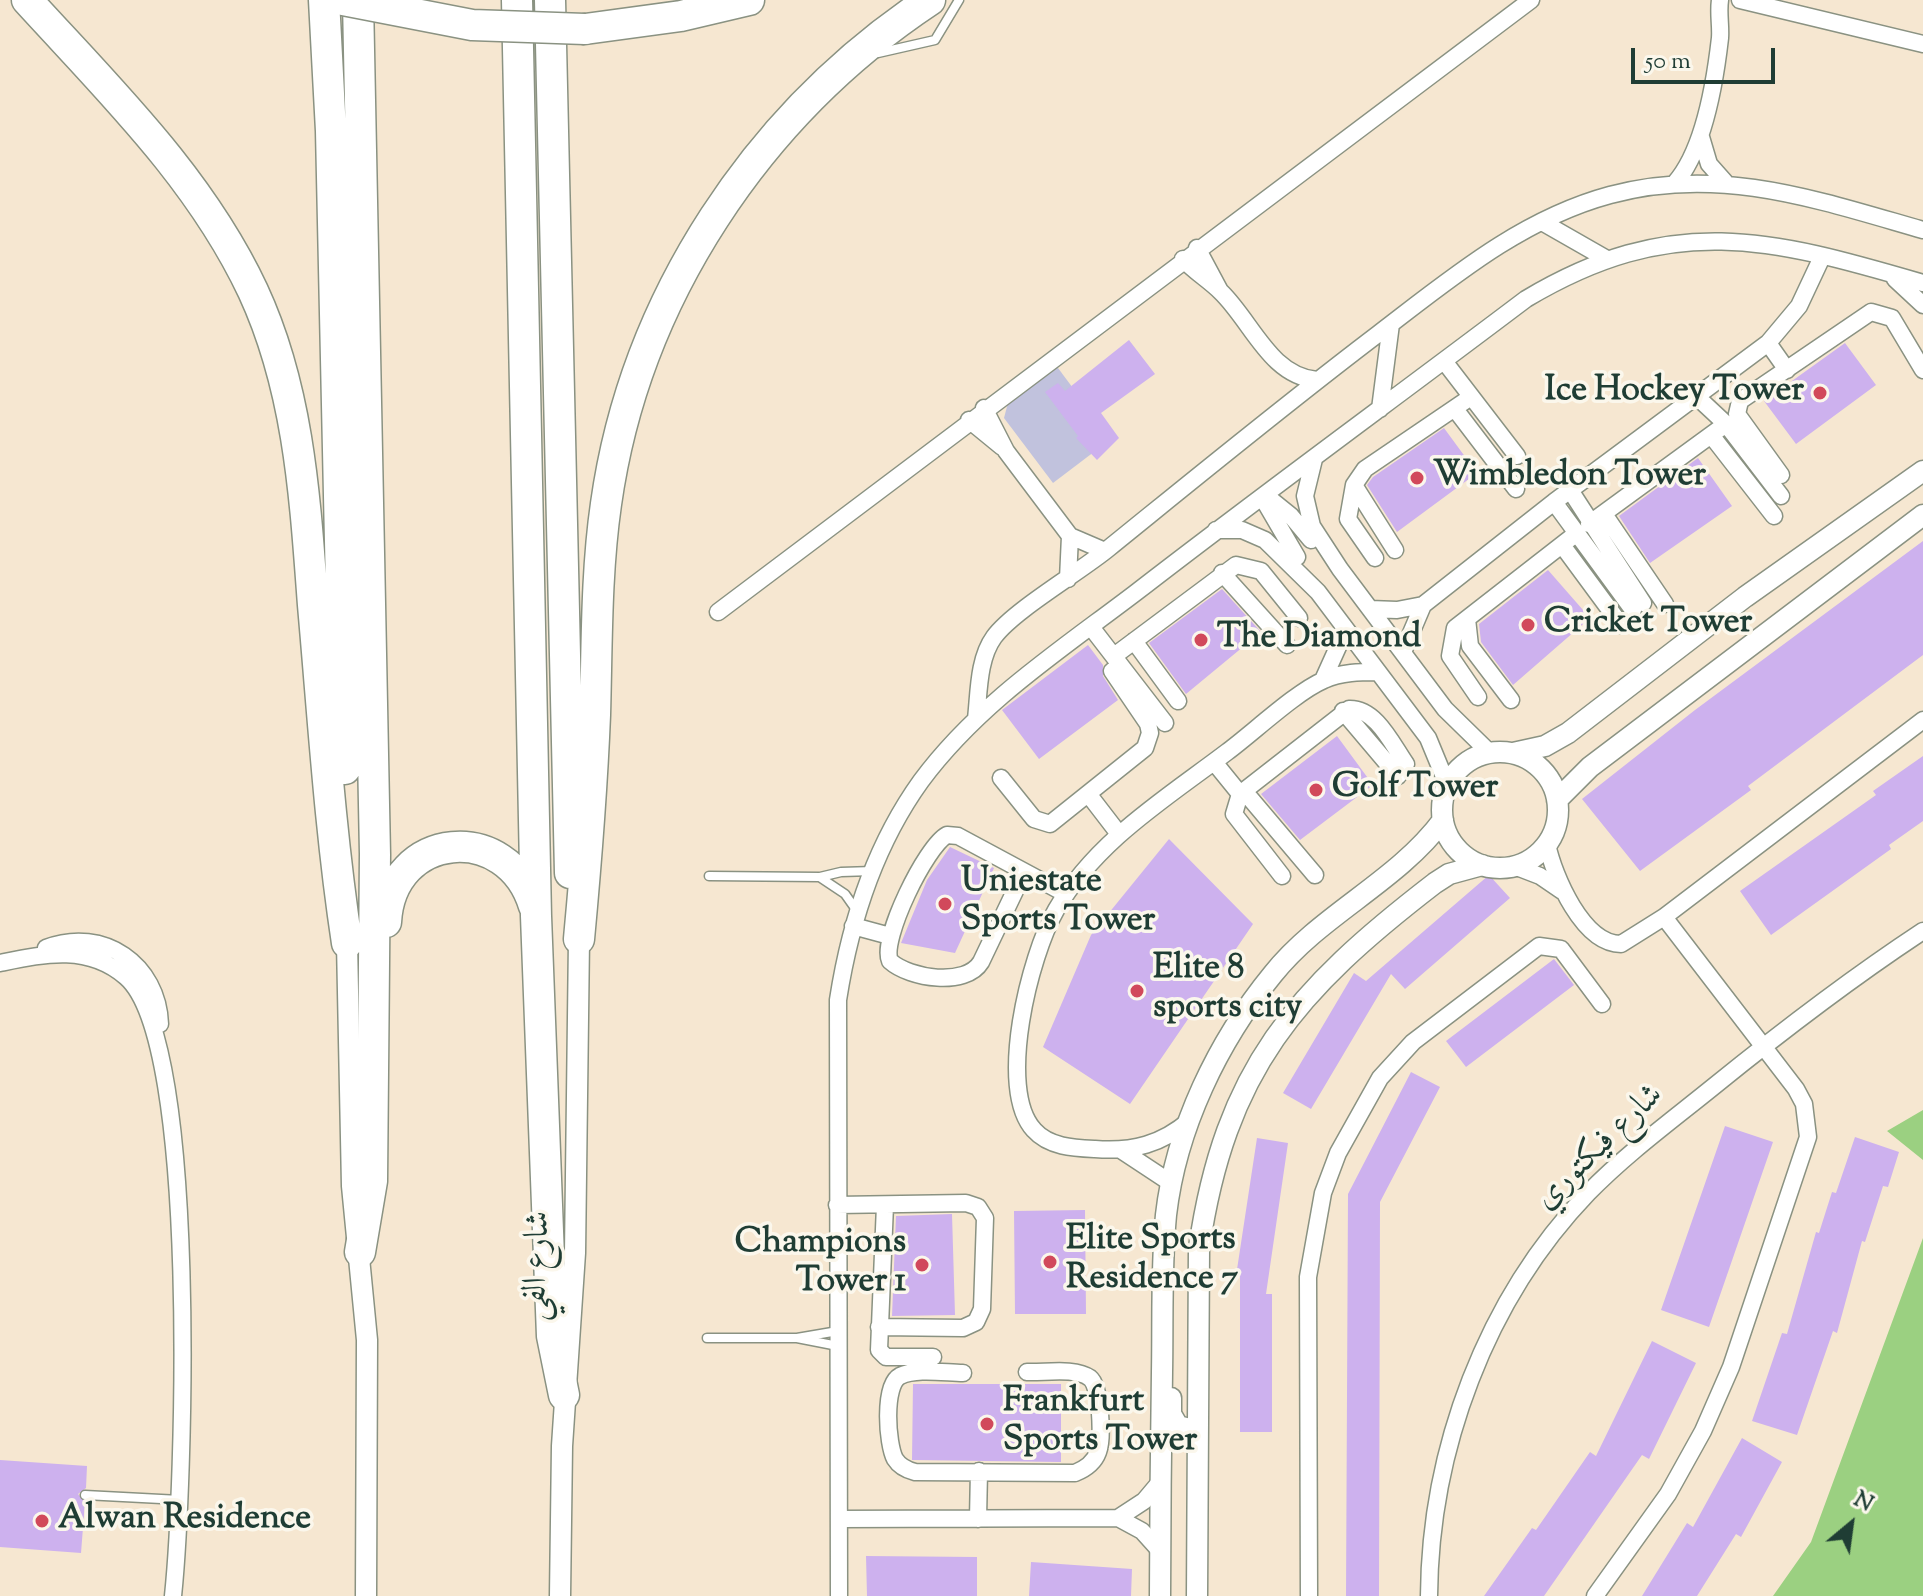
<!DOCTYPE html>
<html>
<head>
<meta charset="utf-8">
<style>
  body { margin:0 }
  #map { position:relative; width:1923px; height:1596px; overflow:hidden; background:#f6e7d1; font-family:"Sorts Mill Goudy",serif }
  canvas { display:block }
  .north { position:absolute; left:1811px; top:1484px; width:80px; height:80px; -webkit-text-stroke:6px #fbf7ec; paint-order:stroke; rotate:29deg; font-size:22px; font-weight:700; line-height:32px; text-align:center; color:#1f3d34 }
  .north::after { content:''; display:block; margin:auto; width:28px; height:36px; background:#1f3d34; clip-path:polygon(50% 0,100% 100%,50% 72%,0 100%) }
  .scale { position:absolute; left:1631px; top:48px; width:144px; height:36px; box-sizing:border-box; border:4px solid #1f3d34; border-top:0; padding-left:10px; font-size:24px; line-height:28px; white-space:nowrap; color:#1f3d34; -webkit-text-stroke:6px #fbf7ec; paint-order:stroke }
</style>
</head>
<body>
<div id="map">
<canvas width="1923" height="1596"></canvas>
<div class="north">N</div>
<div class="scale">50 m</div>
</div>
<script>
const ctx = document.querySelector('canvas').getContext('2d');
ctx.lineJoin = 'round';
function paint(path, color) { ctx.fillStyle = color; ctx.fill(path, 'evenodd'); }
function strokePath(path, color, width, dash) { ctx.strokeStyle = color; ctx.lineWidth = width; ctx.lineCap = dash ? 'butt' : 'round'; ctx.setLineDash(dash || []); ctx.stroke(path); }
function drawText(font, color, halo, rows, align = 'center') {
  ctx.font = font + ' "Sorts Mill Goudy",Amiri,serif'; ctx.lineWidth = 7; ctx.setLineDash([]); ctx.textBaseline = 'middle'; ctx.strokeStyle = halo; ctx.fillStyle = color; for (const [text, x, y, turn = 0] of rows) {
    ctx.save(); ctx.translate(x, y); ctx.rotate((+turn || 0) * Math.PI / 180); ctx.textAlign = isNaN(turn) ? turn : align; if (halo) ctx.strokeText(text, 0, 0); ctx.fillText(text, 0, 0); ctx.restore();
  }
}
paint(new Path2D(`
  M1055 364 1111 439 1053 483 1004 418 1009 399Z`), '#c1c2dd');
paint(new Path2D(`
  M1923 1110V1160L1887 1131Z
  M1923 1238V1596H1773L1811 1542Z`), '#9bd081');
paint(new Path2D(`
  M1129 340 1155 374 1101 413 1119 438 1097 460 1076 438 1078 436 1045 392 1058 383 1065 391Z
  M1845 343 1876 385 1796 444 1764 401Z
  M1444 428 1477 473 1397 532 1367 485 1373 477Z
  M1698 458 1732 506 1650 563 1619 516Z
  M1923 541V655L1748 786 1751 790 1640 871 1582 799 1695 710Z
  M1548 570 1590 618 1513 685 1481 642 1479 624Z
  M1222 589 1261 632 1186 694 1149 643Z
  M1088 645 1103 665V676L1118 700 1039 759 1002 710Z
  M1337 736 1373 785 1300 840 1261 794Z
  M1923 756V821L1889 845 1891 849 1771 935 1740 891 1876 795 1873 791Z
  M1169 839 1253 924 1130 1104 1043 1047 1091 935Z
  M950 847 994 868 955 953 901 943 927 880Z
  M1489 875 1510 898 1405 989 1391 974 1311 1109 1283 1093 1354 973 1366 981Z
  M1554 959 1574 985 1466 1067 1446 1041Z
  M1411 1072 1440 1087 1380 1202 1379 1596H1346L1348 1194Z
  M1725 1126 1773 1142 1709 1327 1661 1310Z
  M1855 1137 1899 1152 1888 1187 1883 1186 1865 1242 1862 1241 1837 1333 1833 1331 1797 1435 1752 1421 1782 1333 1787 1334 1816 1232 1819 1233 1832 1192 1836 1193Z
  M1257 1138 1288 1143 1266 1294H1272V1432H1240V1277L1236 1276Z
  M1085 1210 1086 1314H1015L1014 1211Z
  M952 1214 955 1315 892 1316 896 1216Z
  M1652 1341 1696 1363 1649 1459 1642 1455 1544 1596H1484L1532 1528 1536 1530 1590 1452 1596 1456Z
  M913 1384H1061V1462L912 1460Z
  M1742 1438 1782 1462 1741 1537 1736 1534 1697 1596H1642L1687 1523 1693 1527Z
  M0 1460 87 1466 86 1488 78 1494 85 1502 81 1553 0 1547Z
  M866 1556 977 1557V1596H867Z
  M1031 1562 1132 1569 1131 1596H1029Z`), '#cdb1ee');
const service = new Path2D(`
  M878 53 935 40 959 0
  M709 876 820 877 841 872 873 871
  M821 878 845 894 857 911
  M707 1338H797L838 1331
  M797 1338 838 1346
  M85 1495 180 1500`);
const minor = new Path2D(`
  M1740 0 1923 44
  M1701 137 1709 164 1725 182
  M1675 183C1704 150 1715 82 1720 38 1721 26 1718 13 1720 0
  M1542 222 1605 258
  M1197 248 1220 291
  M1183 259C1195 272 1209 280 1221 292 1252 322 1270 376 1317 380
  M1895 279 1923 305
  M1768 343 1787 370
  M1444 361 1517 456
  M1696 396 1726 424 1781 496
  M984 408 1006 451 1070 536 1105 551
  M1380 409 1391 324
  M1455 409 1516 489
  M969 420 1002 447
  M1711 435 1774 516
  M1314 459 1305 496 1312 526 1340 569 1445 709 1489 752
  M1781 475 1737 414 1740 401 1871 312 1892 318 1923 370
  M1354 485 1395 550
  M1570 490 1643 603
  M1265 495 1291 516 1311 540
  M1262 497 1297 557
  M1554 502 1633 610
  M1604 514 1665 604
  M1589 524 1726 424
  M1216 530H1242L1265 540 1318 592 1428 738 1447 784
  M1562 545 1621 625
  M1375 558 1348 519 1354 485 1365 469 1471 397
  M1222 573 1287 645
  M1068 579 1070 536
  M1370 609 1397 610 1423 605
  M718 612 1531 0
  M1467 619 1470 646 1511 700
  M1091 627 1165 723
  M1134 641 1178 701
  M1403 652 1423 605 1554 502 1768 343 1799 306 1822 257
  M1114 656 1236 565 1261 571 1299 618
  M1323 680 1346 629
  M1478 697 1450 656 1455 628 1577 533
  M1343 711 1398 776
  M976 719C979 693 978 659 994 637 1014 610 1080 572 1109 548 1198 476 1287 403 1378 334 1450 279 1521 219 1610 195 1719 165 1818 200 1923 230
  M1214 762 1240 794
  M1001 778 1034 819 1050 824 1145 748 1150 733 1148 724 1112 671
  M1244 791 1315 875
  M1089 795 1119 834
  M1547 844C1554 877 1583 944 1621 944L1664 917 1923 720
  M1514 866 1540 876 1562 891
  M1024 872 981 962C966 987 910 979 890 961 880 940 926 846 947 835L958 836 1066 894
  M1282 876 1234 814 1240 794 1349 709C1376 708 1392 744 1406 764
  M853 926 890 936
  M46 948C104 926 158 965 160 1024
  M0 963C44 954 88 944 126 977 200 1041 184 1491 173 1596
  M1190 1120C1162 1144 1133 1152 1095 1149 1074 1148 1049 1147 1034 1130 996 1089 1030 955 1056 910 1096 841 1165 799 1227 752 1254 732 1296 692 1324 680 1341 672 1361 672 1378 672
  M1121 1150 1171 1183
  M837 1205 966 1203 978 1207 985 1218 982 1309 976 1322 963 1328 879 1327
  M885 1205 879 1350 886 1357H933
  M963 1373C946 1373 916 1368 900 1376 883 1385 887 1444 895 1459 900 1467 907 1470 915 1472L1075 1473C1085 1469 1094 1463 1098 1452 1103 1439 1101 1387 1090 1378 1075 1367 1044 1373 1027 1372
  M1118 1518 1144 1501 1160 1482
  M839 1519 1118 1518 1142 1531 1160 1551
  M978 1519 979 1471
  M839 1596 838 1000C850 923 875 845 921 781 978 704 1059 651 1134 594 1263 494 1395 398 1526 299 1672 212 1769 238 1923 283
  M1309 1596 1308 1277 1323 1193 1338 1153 1380 1078 1413 1042 1539 946 1561 949 1602 1004
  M1429 1596C1430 1450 1486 1299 1588 1193 1626 1154 1671 1121 1713 1087 1781 1032 1850 979 1923 931
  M1595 1596 1668 1494 1703 1431 1731 1367 1808 1137 1804 1104 1796 1089 1664 917`);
const tertiary = new Path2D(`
  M1442 810a58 58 0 1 1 116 0a58 58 0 1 1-116 0Z
  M1513 753 1545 746 1568 733 1745 597 1923 471
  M1557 800 1590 767 1923 515
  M347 943 352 1186 367 1340 366 1596
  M1171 1398V1414L1178 1426 1197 1431
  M560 1596 562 1446 575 1253 579 939
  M1160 1596C1160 1521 1161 1447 1162 1372 1163 1320 1161 1267 1166 1215 1176 1128 1218 1041 1273 974 1321 914 1397 882 1443 820
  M1197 1596 1199 1248C1225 1069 1296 990 1435 883L1449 874 1482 865`);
const motorway = new Path2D(`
  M27 0C110 91 200 178 253 291 299 390 305 498 313 605 323 718 330 831 347 943
  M324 0 331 131 345 769
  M358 0 375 854 372 1181 360 1252
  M517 0 536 916 552 1336 564 1395
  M550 0 570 873
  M585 29 681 16 749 0
  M386 922C391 830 508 820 534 906
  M579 939C586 864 592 790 595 715 597 645 596 573 606 504 635 298 758 114 930 0`);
strokePath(service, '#8a9282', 11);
strokePath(minor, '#8a9282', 19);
strokePath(tertiary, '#8a9282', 23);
strokePath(motorway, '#8a9282', 33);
strokePath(service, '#fff', 8);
strokePath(minor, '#fff', 16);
strokePath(tertiary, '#fff', 20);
strokePath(motorway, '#fff', 30);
const motorwayBridge = new Path2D(`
  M343 0 472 25 585 29`);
strokePath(motorwayBridge, '#8a9282', 33, []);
strokePath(motorwayBridge, '#fff', 30);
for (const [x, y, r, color] of [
  [1820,393,8,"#d1495b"],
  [1417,478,8,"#d1495b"],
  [1528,625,8,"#d1495b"],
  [1201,640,8,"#d1495b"],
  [1316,790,8,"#d1495b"],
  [945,904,8,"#d1495b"],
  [1137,991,8,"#d1495b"],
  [1050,1262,8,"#d1495b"],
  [922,1265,8,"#d1495b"],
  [987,1424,8,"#d1495b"],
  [42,1521,8,"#d1495b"]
]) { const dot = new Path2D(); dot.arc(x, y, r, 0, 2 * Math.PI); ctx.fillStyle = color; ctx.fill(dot); strokePath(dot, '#fbf7ec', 3); }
drawText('bold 34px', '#1f3d34', '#fbf7ec', [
  ["Ice Hockey Tower",1804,393,"right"],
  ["Wimbledon Tower",1433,478],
  ["Cricket Tower",1544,625],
  ["The Diamond",1217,640],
  ["Golf Tower",1332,790],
  ["Uniestate",961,884],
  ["Sports Tower",961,923],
  ["Elite 8",1153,971],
  ["sports city",1153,1010],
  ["Elite Sports",1066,1242],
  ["Residence 7",1066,1281],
  ["Champions",906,1245,"right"],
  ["Tower 1",906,1284,"right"],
  ["Frankfurt",1003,1404],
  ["Sports Tower",1003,1443],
  ["Alwan Residence",58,1521]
], 'left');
drawText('34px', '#1f3d34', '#fbf7ec', [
  ["شارع فيكتوري",1601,1149,-44],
  ["شارع الفي",540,1266,-88]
]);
</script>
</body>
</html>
